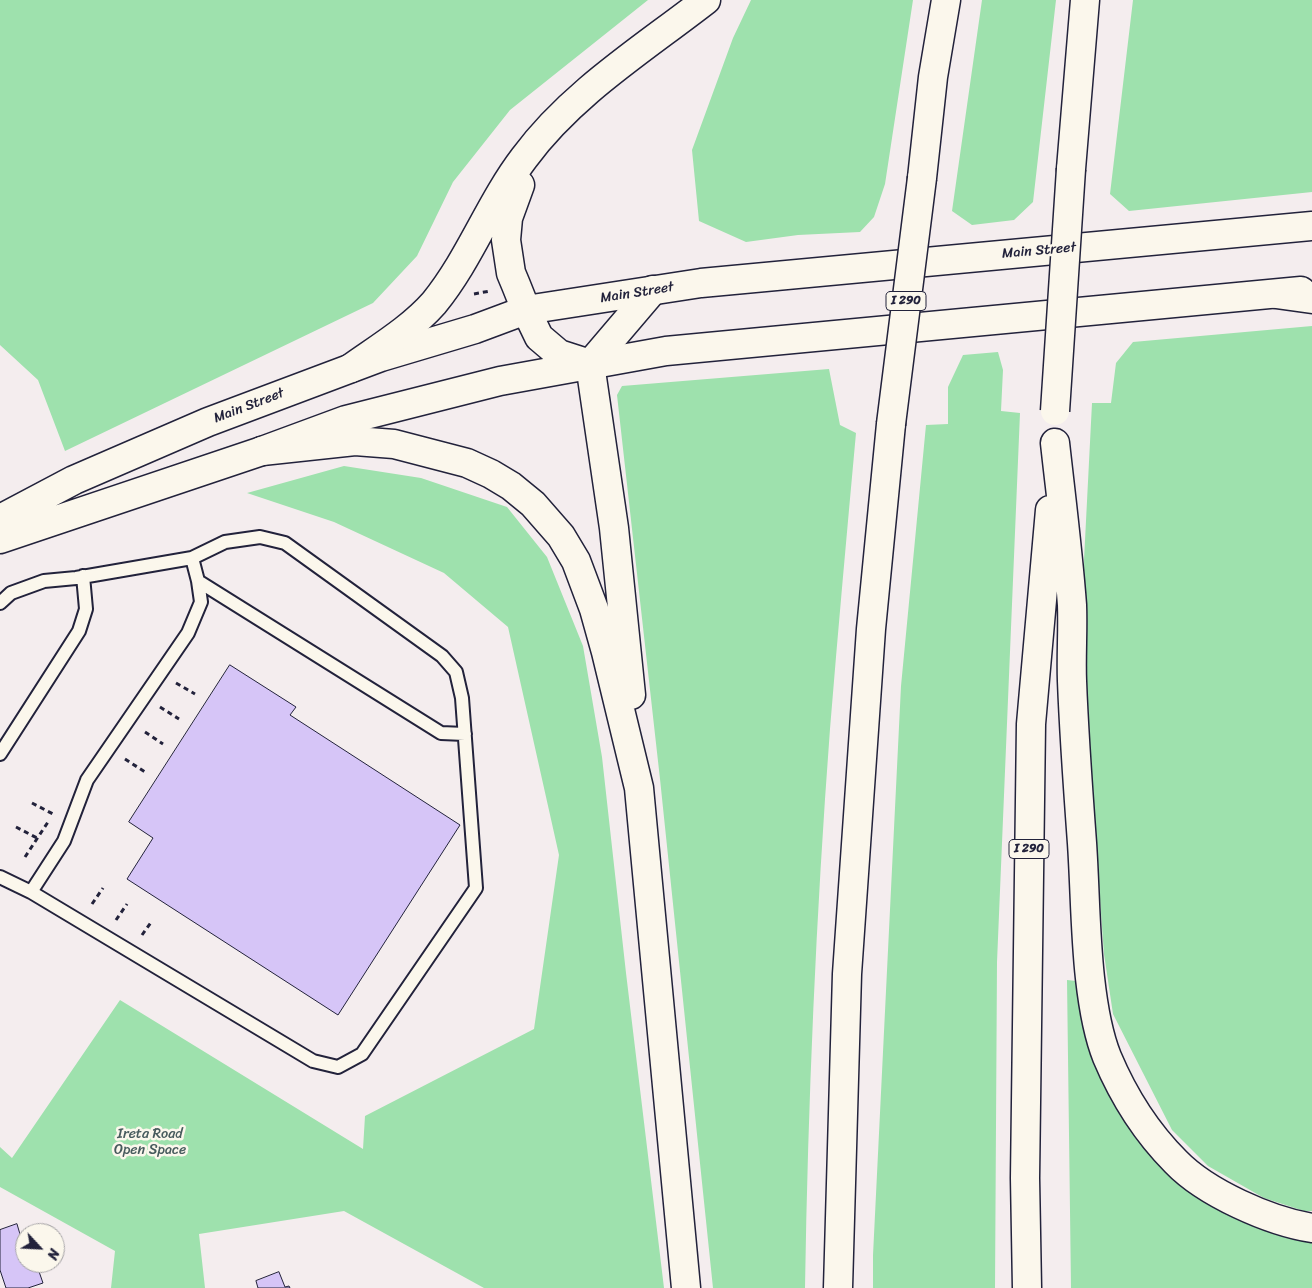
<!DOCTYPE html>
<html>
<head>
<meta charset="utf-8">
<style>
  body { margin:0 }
  #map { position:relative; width:1312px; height:1288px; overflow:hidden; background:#f4edee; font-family:Sriracha,sans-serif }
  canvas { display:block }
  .north { position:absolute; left:15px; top:1223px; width:50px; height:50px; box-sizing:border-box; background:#fbf7ec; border:1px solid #a4a2a5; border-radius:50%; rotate:115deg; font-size:14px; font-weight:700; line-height:20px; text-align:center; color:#22223b }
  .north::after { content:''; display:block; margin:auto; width:18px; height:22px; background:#22223b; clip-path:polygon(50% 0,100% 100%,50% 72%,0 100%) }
</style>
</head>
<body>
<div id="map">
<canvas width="1312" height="1288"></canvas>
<div class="north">N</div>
</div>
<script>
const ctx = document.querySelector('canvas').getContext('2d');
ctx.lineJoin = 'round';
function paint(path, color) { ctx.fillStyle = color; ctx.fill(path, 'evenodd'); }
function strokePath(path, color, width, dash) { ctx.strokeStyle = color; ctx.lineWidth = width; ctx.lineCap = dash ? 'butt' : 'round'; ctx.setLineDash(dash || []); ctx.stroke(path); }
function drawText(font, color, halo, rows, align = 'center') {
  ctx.font = font + ' Sriracha,sans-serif'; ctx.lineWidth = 5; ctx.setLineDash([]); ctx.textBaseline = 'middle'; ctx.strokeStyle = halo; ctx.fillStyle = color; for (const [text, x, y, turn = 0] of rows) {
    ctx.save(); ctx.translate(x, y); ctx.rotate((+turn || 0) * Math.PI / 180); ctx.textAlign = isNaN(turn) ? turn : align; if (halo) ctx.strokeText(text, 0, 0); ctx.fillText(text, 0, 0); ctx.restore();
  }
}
paint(new Path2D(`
  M0 0H648L510 110 453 182 417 256 373 303 65 451 38 380 0 345Z
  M751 0H913L885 184 874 217 860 232 798 235 746 242 699 221 692 150 733 38Z
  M982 0H1056L1033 202 1014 220 972 225 952 211Z
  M1133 0H1312V192L1129 211 1110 194Z
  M1312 326V1211H1304L1264 1198 1208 1166 1172 1130 1113 1014 1104 954 1097 859 1085 659 1084 560 1092 403H1111L1116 363 1133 342Z
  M998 352 1003 370 1001 411 1020 413 997 962 995 1288H873V1255L901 686 926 425 948 424V387L963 355Z
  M829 369 840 425 856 433C847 531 838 630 830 729 816 915 808 1102 805 1288H713L660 779 617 395 622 386Z
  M344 466 421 478 507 507 547 557 583 646 602 757 626 973 664 1288H484L344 1211 199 1234 205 1288H111L115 1251 0 1187V1147L12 1158 120 1000 363 1149 365 1116 534 1029 559 855 508 627 444 573 334 522 247 493Z
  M1067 980 1076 981 1085 1026 1158 1162 1226 1214 1285 1236 1312 1240V1288H1071Z`), '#9ee1ad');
const building = new Path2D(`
  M230 665 296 707 290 715 460 825 338 1015 127 879 153 838 129 822Z
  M17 1224 22 1241 25 1240V1263H36L43 1283 28 1288H6L0 1270V1230Z
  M279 1272 285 1287 289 1286 290 1288H258L256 1281Z`);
paint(building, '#d6c5f7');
strokePath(building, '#22223b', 1);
const service = new Path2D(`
  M198 581 441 733 465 734
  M0 603 11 593 44 581 76 578 192 558 225 542 260 537 285 543 442 656 456 672 462 698 476 888 362 1054 338 1067 313 1061 31 892 0 877
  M0 754 79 631 86 609 83 576
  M31 892 64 841 87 780 188 633 201 602 198 581 192 558`);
const secondary = new Path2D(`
  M0 519 74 480 208 422 381 357 475 329 526 310 701 283 1312 226
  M0 539 262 451 346 420 500 381 666 351 1301 291`);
const motorway = new Path2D(`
  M1071 169 1085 0
  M922 178 933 77 946 0
  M520 185 508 218 506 240 511 273 516 285 526 310 539 337 559 354 590 364
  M1276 294 1312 299
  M351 368C379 348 411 329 434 303 470 259 489 204 524 158 572 93 643 49 706 0
  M1055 443C1061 497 1068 551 1072 605 1073 630 1071 656 1072 681 1074 735 1078 789 1082 843 1085 888 1085 933 1090 978 1093 1005 1097 1032 1107 1057 1123 1095 1147 1133 1176 1162 1206 1193 1269 1221 1312 1228
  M262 451 355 441 394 444 467 463 491 474 511 486 533 504 561 536 576 561 594 609 606 652 639 788 686 1288
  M631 695 614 528 590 364 653 290
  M838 1288 847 974 871 629 891 424
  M1027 1288 1025 1178 1031 724 1050 510`);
strokePath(service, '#22223b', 16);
strokePath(secondary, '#22223b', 31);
strokePath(motorway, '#22223b', 31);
strokePath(new Path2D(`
  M474 294 490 291
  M176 683 195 694
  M160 707 179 719
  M145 732 163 744
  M125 759 145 772
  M32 803 53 814
  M16 827 37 838
  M25 857 48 822
  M92 904 103 888
  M116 920 127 904
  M142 935 152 921`), '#22223b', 3, [5, 4]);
strokePath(service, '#fbf7ec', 12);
strokePath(secondary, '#fbf7ec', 28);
strokePath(motorway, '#fbf7ec', 28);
const motorwayBridge = new Path2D(`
  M1055 411 1071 169
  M891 424 922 178`);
strokePath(motorwayBridge, '#22223b', 31, []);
strokePath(motorwayBridge, '#fbf7ec', 28);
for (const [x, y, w] of [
  [906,301,40],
  [1029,849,40]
]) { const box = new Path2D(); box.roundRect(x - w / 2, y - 9.5, w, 19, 4); ctx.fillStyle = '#fbf7ec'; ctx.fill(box); strokePath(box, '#22223b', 1); }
drawText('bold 12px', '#22223b', null, [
  ["I 290",906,301],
  ["I 290",1029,849]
]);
drawText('14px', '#22223b', '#fbf7ec', [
  ["Main Street",1039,251,-5],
  ["Main Street",637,293,-9],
  ["Main Street",249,406,-21]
]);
drawText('14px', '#475b5d', '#fbf7ec', [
  ["Ireta Road",150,1134],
  ["Open Space",150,1150]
]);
</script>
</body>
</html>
